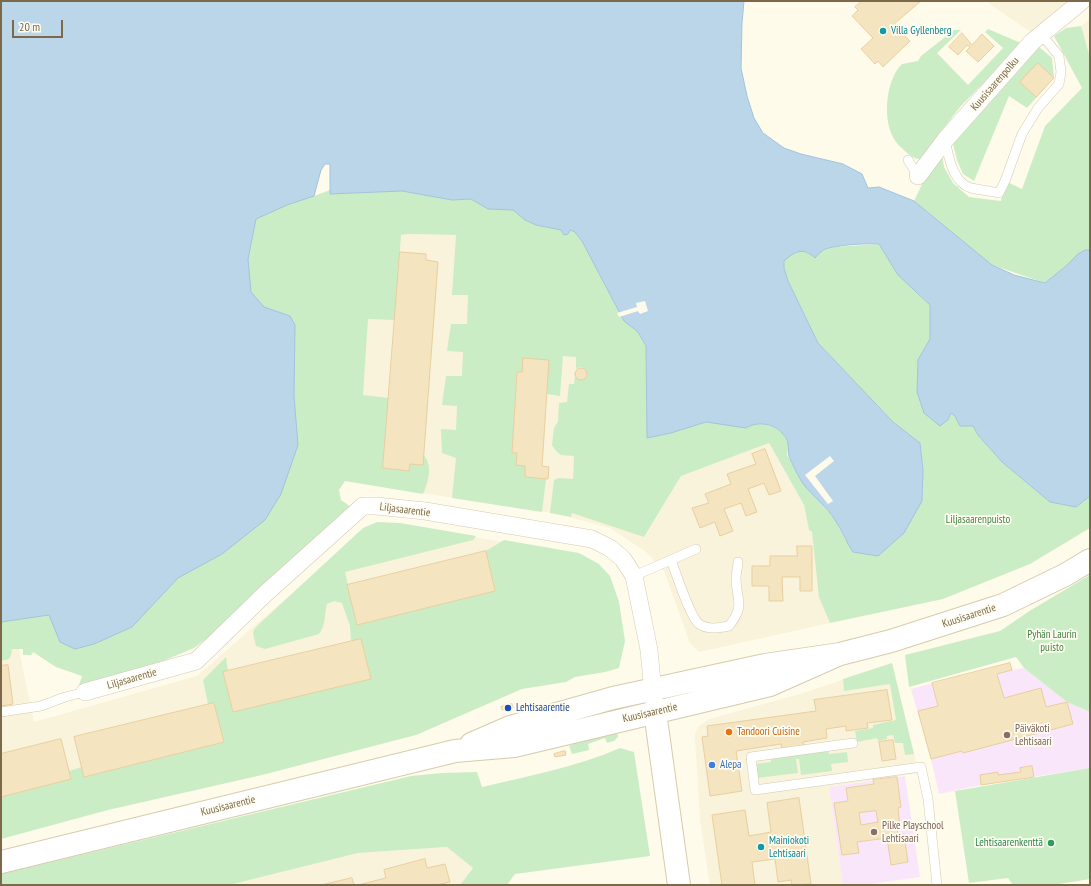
<!DOCTYPE html>
<html>
<head>
<meta charset="utf-8">
<style>
  body { margin:0 }
  #map { position:relative; width:1091px; height:886px; overflow:hidden; background:#fefbea; font-family:"PT Sans Narrow",sans-serif }
  canvas { display:block }
  .frame { position:absolute; inset:0; border:2px solid #7b694a; pointer-events:none }
  .scale { position:absolute; left:12px; top:20px; width:51px; height:18px; box-sizing:border-box; border:2px solid #7b694a; border-top:0; padding-left:5px; font-size:12px; line-height:14px; white-space:nowrap; color:#7b694a; -webkit-text-stroke:3px #fffdf1; paint-order:stroke }
</style>
</head>
<body>
<div id="map">
<canvas width="1091" height="886"></canvas>
<div class="frame"></div>
<div class="scale">20 m</div>
</div>
<script>
const ctx = document.querySelector('canvas').getContext('2d');
ctx.lineJoin = 'round';
function paint(path, color) { ctx.fillStyle = color; ctx.fill(path, 'evenodd'); }
function strokePath(path, color, width, dash) { ctx.strokeStyle = color; ctx.lineWidth = width; ctx.lineCap = dash ? 'butt' : 'round'; ctx.setLineDash(dash || []); ctx.stroke(path); }
function drawText(font, color, halo, rows, align = 'center') {
  ctx.font = font + ' "PT Sans Narrow",sans-serif'; ctx.lineWidth = 3.5; ctx.setLineDash([]); ctx.textBaseline = 'middle'; ctx.strokeStyle = halo; ctx.fillStyle = color; for (const [text, x, y, turn = 0] of rows) {
    ctx.save(); ctx.translate(x, y); ctx.rotate((+turn || 0) * Math.PI / 180); ctx.textAlign = isNaN(turn) ? turn : align; if (halo) ctx.strokeText(text, 0, 0); ctx.fillText(text, 0, 0); ctx.restore();
  }
}
paint(new Path2D(`
  M988 1H1069L1032 33 991 5Z
  M1090 19V56L1081 26Z
  M409 234 556 238 644 537 681 476 769 443 804 505 809 530 822 535 831 596 830 623 699 652 690 643 664 571 646 552 610 528 558 514 345 481 322 246Z
  M408 525 503 542 530 646 303 736 1 812V622L13 621 34 722 197 676 291 594 359 532Z
  M892 663 919 773 829 787 843 885H710L700 820 695 739V734L698 727 709 719 800 694Z
  M448 847 473 868 460 885H229L358 853Z`), '#f8f3da');
paint(new Path2D(`
  M1010 663 1012 670 1024 668 1067 702 1090 712V768L981 785 939 794 931 759 911 689Z
  M905 776 920 877 865 885H843L829 787Z`), '#f9e6fb');
paint(new Path2D(`
  M1081 26 1090 57V250L1078 254 1066 266 1045 283 992 265 914 201 924 180 942 154 944 167 953 183 969 197 1001 201 1005 181 1022 189 1045 126 1082 88 1054 36 1066 28Z
  M988 29 1021 43 1018 48 960 107 920 159C914 159 911 156 906 152 901 147 895 143 892 135 883 116 886 80 902 64L918 61 921 56 954 30H961L937 53 968 85 1003 48 985 32Z
  M1038 46 1052 58 1054 78 1027 108 1009 96 974 181 963 174 957 160 953 144Z
  M325 164 321 170 314 196 330 190V172L365 183 452 200 471 199 488 209 513 210 525 220 536 225 561 230H570L575 232 582 241 624 321 638 332 646 347 647 438 671 433 706 422 752 424H765L776 428 783 434 789 444 787 455 804 484 835 519 846 541 922 501 923 470 920 443 893 422 818 343 788 281 784 268V261L792 253 801 251 811 254 834 247 879 244 898 275 930 305V339L918 360 948 420 951 413 955 416 960 426H973L978 435 1002 462 1050 502 1076 507 1090 496V528L1030 564 943 599 830 623 819 597 812 532 809 530 804 505 769 443 681 476 644 537 572 513 571 517 550 513 554 480 559 478 573 479 574 456 561 455 556 451 552 445 554 428 558 422 559 403 567 402 569 384H574L575 376 578 379 582 380 585 378 587 374 584 368 580 367 576 369V357L563 356 560 396 547 394 523 359 522 372H517L512 453H517L516 465 525 466V477L546 479 542 512 452 498 456 458 442 453 441 429 456 430 457 406 442 405 446 376H462L463 352 447 351 451 324H467L468 295H452L456 235 409 234 401 235 395 320 368 319 363 395 389 398 383 468 409 471 410 464 422 465 423 454C425 457 428 460 428 463 431 473 427 485 423 494L345 481 339 490 341 500 351 507 223 627 194 648 163 661 83 685 78 688 82 676 56 667 33 652 31 655H23V649H12L11 655 9 659 1 661V604L228 211Z
  M377 522 400 523 476 536 473 540 345 572 357 625 495 591 486 551 504 540 579 553 599 564 610 576 619 602 625 641 619 668 605 672 575 677 566 682 522 689 416 735 262 775 108 810 1 839V797L71 779 69 771 82 767 84 777 224 742 214 703 208 704 203 680 226 657 228 671 223 673 233 712 371 679 361 639 351 641 350 626 342 603 334 601 327 604C324 616 326 625 319 634L265 649 256 646 253 633 255 628 363 528Z
  M1090 575V712L1067 702 1024 668 1016 657 909 687 905 655 1000 631 1031 610Z
  M892 663 914 754 905 755 903 743H895L893 735 887 736V739L878 741 877 738 857 742 855 731 873 728V725L896 720 890 684 844 691 843 679Z
  M616 726 618 737 614 741 607 743 605 738 588 744 589 750 572 754 569 746 602 730Z
  M620 748 634 752 650 856 515 874 507 885H460L473 868 447 847 358 853 229 885H1V874L411 776 442 773 477 772 482 787C528 776 577 767 620 748Z
  M828 751 829 754 847 752 848 762 831 764 832 771 801 775 799 759H796L798 773 757 778 755 764 771 762V758Z
  M1090 768V879L1053 885H1013L1008 878 969 883 955 791Z`), '#cbedc6');
const water = new Path2D(`
  M1 1H744L742 23 741 68 747 96 754 118 763 133 784 148 801 154 843 164 862 174 868 188 879 187 914 201 992 265 1014 275 1045 283 1066 266 1078 254 1085 250H1090V496L1076 507 1050 502 1002 462 978 435 973 426H960L955 416 951 413 948 420 940 426 924 413 917 392 918 360 930 339V305L898 275 879 244C869 243 829 245 822 251 819 253 817 256 815 258 803 247 795 251 784 261V268L788 281 818 343 893 422 920 443 923 470 922 501 904 533 878 556 853 552C846 542 842 530 835 520 827 507 814 497 804 485 799 478 795 469 791 461 785 451 793 444 782 433 773 423 757 421 746 428L706 422 671 433 647 438 646 346 638 332 624 321 582 241 575 232 570 230 568 234 564 235 561 230 536 225 525 220 513 210 488 209 471 199 452 200 402 191 330 194V164H325L321 170 314 196 287 205 256 219 248 259 251 292 264 307 290 316 295 325 294 396 298 445 281 494 265 520 222 554 178 578 132 627 94 644 75 649 60 642 49 615 1 622Z`);
paint(water, '#bcd6e9');
strokePath(water, '#a2c3dc', 1);
paint(new Path2D(`
  M645 301 648 311 640 314 638 311 619 317 617 313 637 307 636 303Z
  M830 456 834 461 815 476 833 501 828 504 805 475Z`), '#fefbea');
const building = new Path2D(`
  M862 1H921L894 24 910 41 883 67 878 61 875 64 861 49 873 38 852 16 858 10 855 7Z
  M962 33 972 45 982 34 994 46 978 62 966 51 970 47 967 45 958 55 949 47Z
  M1038 63 1054 78 1036 97 1020 82Z
  M400 252 426 254V260L438 262 423 465 410 464 409 471 383 468Z
  M523 358 549 360 542 466 549 467 548 479 525 477V466L516 465 517 453H512L517 372H522Z
  M575 374a6 6 0 1 1 12 0a6 6 0 1 1-12 0Z
  M765 449 781 491 769 495 764 483 748 489 757 512 746 516 741 503 724 509 733 531 720 536 715 522 700 528 692 508 709 503 705 494 731 484 727 474 756 464 752 454Z
  M797 546H812V591H800V577H782L783 601H769V586H752V566H770V556H797Z
  M486 551 495 591 357 625 347 585Z
  M361 639 371 679 233 712 223 672Z
  M1010 663 1012 670 997 674 1004 698 1041 688 1046 707 1067 702 1073 724 963 753 962 751 931 759 918 711 938 706 932 683Z
  M8 665 13 704 1 706V666Z
  M887 690 892 720 867 723 868 728 846 731V726L826 729 827 738 803 742 804 747 782 751 781 744 736 751 742 791 710 796 702 737 708 736 707 726 816 711 814 700Z
  M214 703 224 742 84 777 74 737Z
  M512 704 513 708 502 710 501 707Z
  M61 739 71 779 1 797V754Z
  M893 740 896 759 882 761 879 742Z
  M565 751 566 755 555 757 554 754Z
  M1032 766 1034 777 981 785 980 775 998 772V775L1021 772 1020 768Z
  M897 777 901 807 898 808 900 828 897 829 898 835 904 834 908 862 891 865 887 838 857 842 859 853 842 855 834 803 848 801 846 788 874 784 873 780ZM876 811 878 822 861 825 859 813Z
  M799 798 811 884 792 885 791 880 778 882 775 859 752 862 755 885H722L712 815 745 810 749 836 771 832 767 803Z
  M425 859 427 868 445 864 450 882 436 885H358L386 878 384 870Z
  M352 878 354 885H322Z`);
paint(building, '#f5e4c0');
strokePath(building, '#e9cf9f', 1);
const lane = new Path2D(`
  M945 140C949 157 952 182 971 188 980 190 990 191 999 193L1005 181 1022 134 1038 108 1059 84 1061 72 1059 56 1041 34
  M908 160 918 176
  M671 560C676 573 690 617 699 624 708 630 719 628 729 626 746 604 736 601 736 578 736 573 738 567 738 562
  M634 576 696 549
  M1 712 41 706 65 697 85 692
  M853 743 751 757 755 790 921 767 928 799 937 885`);
const street = new Path2D(`
  M918 176 945 140 1032 42 1082 1
  M85 692 196 661 265 594 363 506H376L425 511 592 539 610 548 623 559 634 576 649 650 654 702`);
const secondary = new Path2D(`
  M655 712 679 885
  M471 744 510 727 613 698 765 665 840 654 891 641 1003 605 1065 575 1090 560
  M1 862 455 751 514 746 770 685 840 654`);
strokePath(lane, '#d4cab1', 10);
strokePath(street, '#d4cab1', 18);
strokePath(secondary, '#d7cbad', 24);
strokePath(lane, '#fff', 9);
strokePath(street, '#fff', 17);
strokePath(secondary, '#fff', 22);
for (const [x, y, r, color] of [
  [883,31,4,"#0f9aa8"],
  [508,708,4,"#1a4fb4"],
  [729,732,4,"#e8710a"],
  [1007,735,4,"#8d6e63"],
  [712,765,4,"#3f7fe0"],
  [874,832,4,"#8d6e63"],
  [1051,843,4,"#2e9e5b"],
  [761,847,4,"#0f9aa8"]
]) { const dot = new Path2D(); dot.arc(x, y, r, 0, 2 * Math.PI); ctx.fillStyle = color; ctx.fill(dot); strokePath(dot, '#fffdf1', 1.5); }
drawText('11px', '#0d838f', '#fffdf1', [
  ["Villa Gyllenberg",891,31],
  ["Mainiokoti",769,841],
  ["Lehtisaari",769,854]
], 'left');
drawText('11px', '#7b694a', '#fffdf1', [
  ["Kuusisaarenpolku",995,84,-49],
  ["Liljasaarentie",405,510,7],
  ["Kuusisaarentie",969,616,-18],
  ["Liljasaarentie",132,679,-16],
  ["Kuusisaarentie",650,713,-13],
  ["Kuusisaarentie",228,806,-14]
]);
drawText('11px', '#428242', '#fffdf1', [
  ["Liljasaarenpuisto",978,520],
  ["Pyhän Laurin",1052,635],
  ["puisto",1052,648]
]);
drawText('11px', '#164399', '#fffdf1', [
  ["Lehtisaarentie",516,708]
], 'left');
drawText('11px', '#785e54', '#fffdf1', [
  ["Päiväkoti",1015,729],
  ["Lehtisaari",1015,742],
  ["Pilke Playschool",882,826],
  ["Lehtisaari",882,839]
], 'left');
drawText('11px', '#c56008', '#fffdf1', [
  ["Tandoori Cuisine",737,732]
], 'left');
drawText('11px', '#366cbe', '#fffdf1', [
  ["Alepa",720,765]
], 'left');
drawText('11px', '#27864d', '#fffdf1', [
  ["Lehtisaarenkenttä",1043,843]
], 'right');
</script>
</body>
</html>
